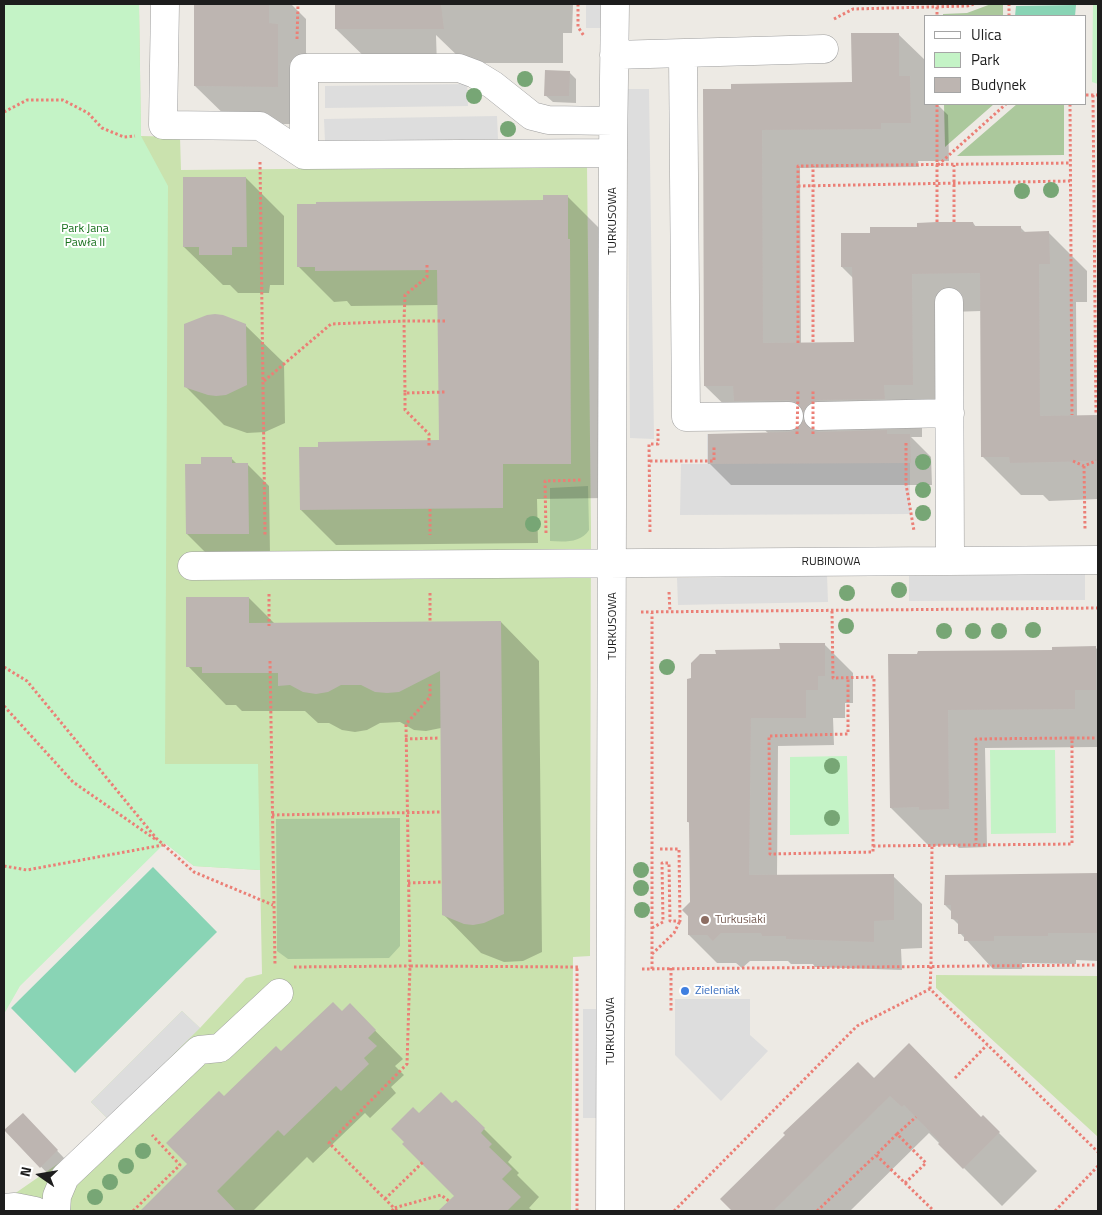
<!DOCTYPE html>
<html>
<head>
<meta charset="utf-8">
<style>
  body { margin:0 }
  #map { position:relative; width:1102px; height:1215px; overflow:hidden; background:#edeae4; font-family:"Titillium Web",sans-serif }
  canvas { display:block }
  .frame { position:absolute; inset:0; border:5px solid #1d1d1d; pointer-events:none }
  .legend { position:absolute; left:924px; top:15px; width:162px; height:90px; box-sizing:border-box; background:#fff; border:1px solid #a5a5a5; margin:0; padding:6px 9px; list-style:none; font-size:15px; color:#1d1d1d }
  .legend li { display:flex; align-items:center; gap:10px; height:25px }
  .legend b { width:25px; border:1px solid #a5a5a5 }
  .north { position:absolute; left:15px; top:1150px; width:50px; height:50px; -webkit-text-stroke:4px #fff; paint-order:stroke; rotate:283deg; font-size:14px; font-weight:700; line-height:20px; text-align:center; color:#1d1d1d }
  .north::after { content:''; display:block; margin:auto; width:18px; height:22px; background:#1d1d1d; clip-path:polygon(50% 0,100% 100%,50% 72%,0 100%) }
</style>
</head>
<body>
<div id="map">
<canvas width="1102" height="1215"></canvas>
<div class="frame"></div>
<ul class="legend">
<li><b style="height:6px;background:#fff"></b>Ulica</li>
<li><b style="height:14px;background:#c4f3c6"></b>Park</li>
<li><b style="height:14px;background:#bdb5b1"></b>Budynek</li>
</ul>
<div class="north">N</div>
</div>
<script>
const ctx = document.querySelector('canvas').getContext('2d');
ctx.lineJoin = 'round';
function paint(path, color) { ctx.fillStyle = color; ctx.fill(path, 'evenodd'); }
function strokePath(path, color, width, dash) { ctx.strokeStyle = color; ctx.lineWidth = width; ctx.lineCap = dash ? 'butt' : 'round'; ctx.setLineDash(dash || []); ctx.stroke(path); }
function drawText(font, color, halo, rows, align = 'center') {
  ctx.font = font + ' "Titillium Web",sans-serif'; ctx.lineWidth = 4; ctx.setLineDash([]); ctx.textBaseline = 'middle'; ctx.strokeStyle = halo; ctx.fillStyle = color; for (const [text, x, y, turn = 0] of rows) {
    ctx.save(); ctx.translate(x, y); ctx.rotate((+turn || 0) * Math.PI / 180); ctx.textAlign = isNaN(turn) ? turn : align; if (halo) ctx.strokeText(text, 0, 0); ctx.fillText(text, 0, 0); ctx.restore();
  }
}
paint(new Path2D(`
  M4 4H139L141 136 180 137 181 170 587 166 591 528 590 956 573 957 571 1211H4V1201L69 1156 108 1119 91 1102 182 1011 200 1028 246 978 262 974 260 870 194 866 165 843Z
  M936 975 1098 976V1137L936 988Z`), '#cae2ae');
paint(new Path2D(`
  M991 4H1003V16H943V14L967 13Z
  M944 104H994L945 147Z
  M1017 104H1064V155L957 156Z
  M588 486 589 530C581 543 564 542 550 541V488Z
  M400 818V946L389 958 288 959 277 951 276 819Z`), '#abc89c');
paint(new Path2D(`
  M4 4H139L141 136 168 186 165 764H258L260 870 194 866 165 843 20 986 4 1014Z
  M1093 4H1098V84L1092 82Z
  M990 750H1055L1056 833 991 834Z
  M847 756 849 834 790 835V757Z`), '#c4f3c6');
paint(new Path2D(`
  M1076 5 1075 16H1015L1016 6Z
  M153 867 217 932 75 1073 11 1008Z`), '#89d4b5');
paint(new Path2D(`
  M586 4H609L608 28H586Z
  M467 84 468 106 325 108V86Z
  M627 89H649L654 439 630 438Z
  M497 116 498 139 325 141 324 119Z
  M707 434H910V514L680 515 681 464H707Z
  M1085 574V600L909 601V576Z
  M827 575 828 602 678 605 677 578Z
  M675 999H750V1035L768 1051 721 1101 675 1055Z
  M583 1009H605L604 1118H583Z
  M182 1011 200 1028 108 1119 91 1102Z`), '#ddd');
paint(new Path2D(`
  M195 4H291L306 19V53L316 63 315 124H234L195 86Z
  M336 4H573L572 33H563V63H465L436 35 437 67H375L336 29Z
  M898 34 926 61V104H937L948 115 949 161H918L919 167 800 168 801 344H855L853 278 842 267 872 234 973 223 977 228 1020 227 1026 233H1049L1087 271V302H1076L1077 416H1098V499L1049 501 1043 495H1021L982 456 981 311 950 312 951 423H922V437H911L931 457 932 485H731L709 463 768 433 758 424H744L705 386 732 90 853 83Z
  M569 72 576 79V103L553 102 545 95Z
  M246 178 284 216V285H270L269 293H238L230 285H223L184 247Z
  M567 196 602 231 606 498 537 499 538 543 336 545 301 510 440 442 438 305 351 306 347 301 334 302 298 266Z
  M245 325 284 363 285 423 265 432 247 433 224 425 185 386Z
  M231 458 238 465 247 464 269 486 270 555 209 556 187 534 203 465Z
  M249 598 275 624 501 622 539 661 542 952 523 961 504 962 481 953 443 914 441 728 426 731 414 730 400 722 380 723 367 730 355 732 342 730 329 723H318L305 711H242L236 705H226L188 666Z
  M825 645 853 673V703H845V718H833L834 745 778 746 777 876H893L922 904V948L901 949 902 970 815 967 813 964H791L788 961H750L742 968 736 963H717L689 935V916L691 902V824L688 822 781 650Z
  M1095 647 1098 650V747L985 748 987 847 959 848 956 845 929 846 891 808 890 656 1053 652Z
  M1097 777H1098V961L1076 960V964L1022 963V969H993L960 933V926L952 918V912L945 905 1097 874Z
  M350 1005 403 1059 395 1066 404 1075 391 1087 396 1093 370 1118 365 1113 313 1163 307 1157 253 1211H157L189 1164 224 1098 281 1053 342 1013Z
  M874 1079 982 1118 983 1117 1037 1171 1002 1206 929 1133 850 1211H734L722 1199Z
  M456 1101 512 1157 508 1162 519 1173 517 1175 539 1197 529 1208 533 1211H440L456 1196 419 1115 452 1105Z
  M23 1115 64 1158 48 1174 6 1130Z`), '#0003');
paint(new Path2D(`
  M194 4H269V23L278 24V87L194 86Z
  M335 4H441L444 29H335Z
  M851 33H899V76H910L911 123H881V129L762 130 763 343 854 342 852 267H841V233H870V227H917V223L937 222H973L974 226H1021V232L1049 231 1050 264H1039L1040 416 1098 415V461L1010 463 1009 457H981L980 273 912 274 913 385H884L885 399 817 400 810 403 803 412 797 403 789 400 734 401 733 386H704L703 89H731V84L852 82Z
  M545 70 570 71 569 96H544Z
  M183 177H246L247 247H232V255H199V247H183Z
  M543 195H568V239H570L571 464H503V508L300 510 299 447H318V442L439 440 437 270 315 271V267H297V204H316V202L543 200Z
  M215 314 223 315 246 324 247 385 226 395 216 396 208 395 184 387V324L207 315Z
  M804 420 810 429 818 432 887 430V434H910L911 463 708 464V434L789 432 797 429Z
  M201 457H232V463H248L249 534H186L185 464H201Z
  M186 597H249V623L501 621 504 914 484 923 473 925 464 924 442 915 440 671 399 692 387 693 375 692 361 685H341L328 692 316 694 303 692 290 685 278 686V673H202V667H186Z
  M779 643H825V676H818V690H806V718H751L749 875 894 874V920L874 921V942L786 939V936H762L761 933H721L713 941 707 935H688V916L682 910 690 902 689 822H687V679L691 678V663L700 654H716L715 650 780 649Z
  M1096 646V690H1075V709L948 710 949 809 919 810V807L890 808 888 654H917L918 651 1052 650V647Z
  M1098 873V933H1048V936H994V941H964V934H958V920L951 919V905H944L945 875Z
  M333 1002 342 1011 350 1003 376 1030 368 1038 377 1046 364 1058 369 1064 341 1091 336 1086 284 1136 278 1130 217 1191 236 1211H140L187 1164 166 1143 219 1091 224 1096 276 1046 281 1051Z
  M909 1043 981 1117 983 1115 1000 1132 963 1169 938 1144 940 1142 904 1105 902 1107 890 1096 773 1211H732L720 1199 785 1135 783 1133 858 1062 874 1078Z
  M441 1092 452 1103 456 1100 485 1128 481 1133 492 1144 489 1147 512 1169 502 1179 521 1197 507 1211H438L454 1196 402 1144 404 1142 391 1129 413 1107 419 1113Z
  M23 1113 58 1150 40 1168 4 1130Z`), '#bdb5b1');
const minor = new Path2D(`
  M165 4 163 125 260 126 304 155 613 153
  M683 54 686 417 789 416
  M614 55 824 49
  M304 155V68H459L475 74 493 85 532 116 548 120 613 121
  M949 302 950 561
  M818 416 950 413
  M192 566 1098 560
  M4 1208 15 1207 35 1211
  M56 1211 57 1196 65 1177 199 1050 220 1048 279 993
  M610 1211 613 153 615 4`);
strokePath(minor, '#9e9e9e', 29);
strokePath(new Path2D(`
  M578 4V27L584 36
  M937 7V16
  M1009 16V4
  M834 19 853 9 967 6 974 4
  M297 39 298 4
  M1086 95H1098
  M1093 95 1096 415
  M1070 104 1072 415
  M4 112 27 100H63L88 113 102 128 124 137 135 136
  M260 162 265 536
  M938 165 1006 104
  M798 186 1070 181
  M937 222V104
  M954 222V165
  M445 321H404L405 393 445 392
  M813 342V166
  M798 343V166L1070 163
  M264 381 331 324 404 321 405 295 427 277V265
  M405 393V410L429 434V446
  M906 443V484L914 531
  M650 461H714V446
  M1073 461 1084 466 1096 461
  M1084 466 1085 529
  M430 509V535
  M650 532 649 444H658V429
  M546 533 545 481 582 480
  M669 592 670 612
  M430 593V623
  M269 594V626
  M832 611 833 678 874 677 873 852 770 854 769 736 848 734V678
  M641 612 1098 608
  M270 661 275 965
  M4 667 27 681 156 838 194 872 273 905
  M4 706 73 782 155 839
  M1072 738H1098
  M405 739 440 738
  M272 815 441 812
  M873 846 1072 844V738L976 739V844
  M4 866 27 870 163 845
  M408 883 441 882
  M652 928 663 922 662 863H669L670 921H680L679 849H658
  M652 954 674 933 680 921
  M294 967 410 966 406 724 430 697V684
  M671 968V1013
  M642 969 1098 965
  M652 969V613
  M930 989 931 966 932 844
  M955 1078 987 1045
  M897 1134 916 1117
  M905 1183 926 1163 897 1134 876 1155 934 1211
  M385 1199 423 1162
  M133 1211 180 1165 152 1135
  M392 1211 394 1208 329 1143 407 1064 410 966 580 967
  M397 1211 394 1208 441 1195 449 1201
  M577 1211V967
  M674 1211 857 1026 930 989 1098 1152
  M817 1211 876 1155
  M1055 1211 1098 1166`), '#eb7f76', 3, [2.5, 2.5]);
strokePath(minor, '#fff', 28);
strokePath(new Path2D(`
  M797 434 798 391
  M813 434V391`), '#eb7f76', 3, [2.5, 2.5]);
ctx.fillStyle = '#77a675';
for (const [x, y] of [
  [525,79],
  [474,96],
  [508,129],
  [1051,190],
  [1022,191],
  [923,462],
  [923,490],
  [923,513],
  [533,524],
  [899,590],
  [847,593],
  [846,626],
  [1033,630],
  [944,631],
  [973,631],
  [999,631],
  [667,667],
  [832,766],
  [832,818],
  [641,870],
  [641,888],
  [642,910],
  [143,1151],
  [126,1166],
  [110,1182],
  [95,1197]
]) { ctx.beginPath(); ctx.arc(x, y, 8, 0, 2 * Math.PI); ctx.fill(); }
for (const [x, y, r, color] of [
  [705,920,5,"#8d6e63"],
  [685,991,5,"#3f7fe0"]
]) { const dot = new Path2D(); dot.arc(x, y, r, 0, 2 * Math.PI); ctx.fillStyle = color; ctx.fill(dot); strokePath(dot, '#fff', 2); }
drawText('12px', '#1d1d1d', '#fff', [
  ["TURKUSOWA",613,221,-90],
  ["RUBINOWA",831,562],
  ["TURKUSOWA",613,626,-90],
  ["TURKUSOWA",611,1031,-90]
]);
drawText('12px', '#166f1b', '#fff', [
  ["Park Jana",85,229],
  ["Pawła II",85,243]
]);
drawText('12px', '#785e54', '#fff', [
  ["Turkusiaki",715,920]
], 'left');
drawText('12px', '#366cbe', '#fff', [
  ["Zieleniak",695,991]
], 'left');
</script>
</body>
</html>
